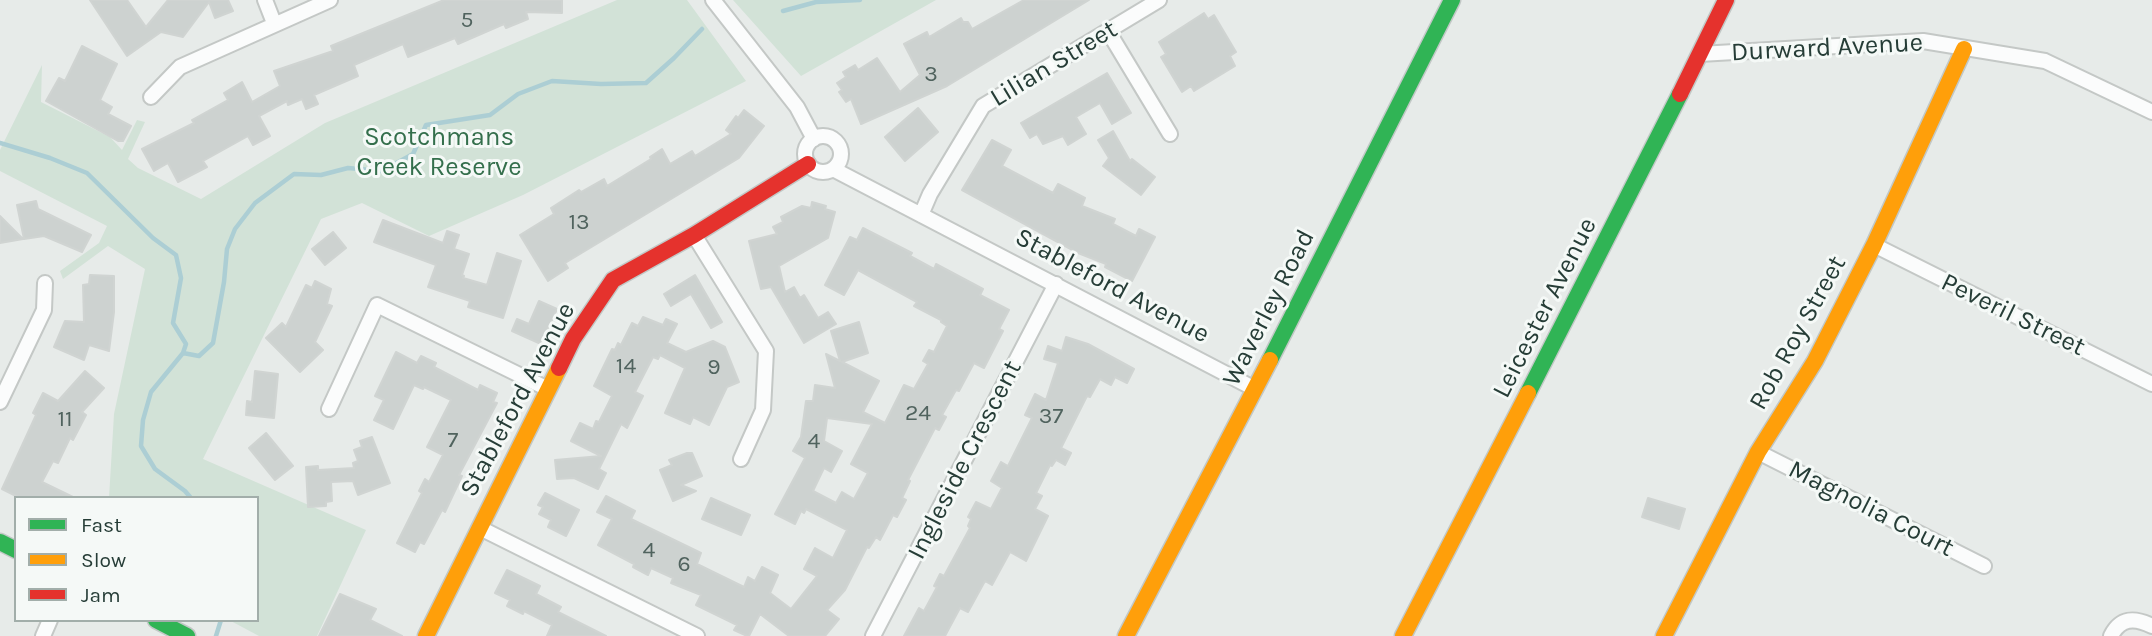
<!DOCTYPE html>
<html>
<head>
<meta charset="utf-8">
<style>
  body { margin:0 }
  #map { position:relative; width:2152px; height:636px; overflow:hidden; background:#e7ebe9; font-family:Karla,sans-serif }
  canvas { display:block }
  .legend { position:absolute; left:14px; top:496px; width:245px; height:126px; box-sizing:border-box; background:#f5f9f7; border:2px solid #a2aeaa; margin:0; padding:9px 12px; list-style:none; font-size:21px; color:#263d37 }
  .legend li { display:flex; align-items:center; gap:14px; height:35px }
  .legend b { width:35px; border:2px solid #a2aeaa }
</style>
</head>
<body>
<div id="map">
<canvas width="2152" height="636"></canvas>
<ul class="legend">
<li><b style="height:9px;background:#30b455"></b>Fast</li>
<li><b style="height:9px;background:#ff9f0a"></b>Slow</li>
<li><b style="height:9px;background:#e5322d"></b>Jam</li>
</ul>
</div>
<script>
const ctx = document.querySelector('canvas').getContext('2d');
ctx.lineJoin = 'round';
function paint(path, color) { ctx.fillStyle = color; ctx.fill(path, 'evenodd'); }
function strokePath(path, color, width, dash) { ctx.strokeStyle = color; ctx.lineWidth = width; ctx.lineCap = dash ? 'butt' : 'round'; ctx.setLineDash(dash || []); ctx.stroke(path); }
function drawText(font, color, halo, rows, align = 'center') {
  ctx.font = font + ' Karla,sans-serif'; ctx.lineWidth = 6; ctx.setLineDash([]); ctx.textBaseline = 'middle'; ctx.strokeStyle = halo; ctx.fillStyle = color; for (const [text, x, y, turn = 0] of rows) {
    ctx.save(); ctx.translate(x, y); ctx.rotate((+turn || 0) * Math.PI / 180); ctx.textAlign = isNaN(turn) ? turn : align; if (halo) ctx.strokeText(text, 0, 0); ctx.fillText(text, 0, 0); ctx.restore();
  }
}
paint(new Path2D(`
  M617 0H687L746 81 523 195 429 236 362 203 321 219 203 459 366 530 317 636H259L229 620H257V498H109L114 414 145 269 108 246 63 279 60 271 99 243 107 226 0 171V150L42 65 41 102 110 137 122 150 137 120 145 122 128 159 138 168 201 199 325 123Z
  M733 0H936L801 76Z`), '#d2e2d7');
strokePath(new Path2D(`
  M783 11 816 2 860 0
  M0 143 50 158 87 173 153 238 176 255 181 278 173 323 186 344 183 353 151 392 143 420 141 446 155 469 185 491 191 498
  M183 353 199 356 213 343 224 282 227 249 235 229 255 203 294 174 321 175 348 168 382 171 413 154 426 125 490 115 518 94 552 81 601 84 646 83 674 58 702 29
  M216 636 221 620`), '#acced4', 4.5);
const building = new Path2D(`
  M90 0H127L146 27 168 0H228L233 11 215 18 209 2 183 37 161 32 127 56Z
  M444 0H562V13L526 12 528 19 506 28 504 24 458 44 455 38 408 57 403 44 354 65 358 76 314 95 318 104 306 109 302 99 288 105 287 101 259 116 270 136 253 145 248 136 203 161 207 167 178 182 168 163 154 171 142 149 194 123 192 120 228 100 224 93 242 82 252 102 280 86 274 71 333 51 331 46Z
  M1024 0H1089L947 86 861 124 851 99 846 102 839 92 842 90 837 83 846 77 843 72 855 65 858 70 877 58 900 92 920 75 904 44 927 32 929 37 961 18 963 22H968L972 29Z
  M1204 13 1208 19 1214 15 1236 52 1230 56 1235 66 1194 91 1191 86 1182 92 1161 57 1166 54 1159 42Z
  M82 46 117 64 100 100 112 107 108 114 131 126 123 141H118L46 101 59 78 65 81Z
  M1107 73 1131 113 1112 124 1100 103 1076 117 1086 134 1068 145 1063 136 1043 144 1037 134 1030 138 1021 123Z
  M918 108 938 132 905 161 885 137Z
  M744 110 764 126 739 158 565 263 568 268 548 281 520 235 554 214 551 208 579 190 581 192 604 179 607 186 651 159 650 157 662 149 670 164 692 151 695 156 731 134 726 130 736 116 738 118Z
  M1113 131 1130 161 1132 159 1155 177 1141 195 1103 166 1109 158 1098 140Z
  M992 140 1011 150 1002 166 1053 193 1058 184 1085 198 1082 206 1115 219 1113 224 1136 236 1139 229 1155 237 1132 281 1105 267 1106 264 1078 253 962 190Z
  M36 201 38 209 91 235 82 252 44 236 24 239 17 205Z
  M812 202 826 206 825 209 835 212 828 238 779 266 785 292 794 287 800 298 804 295 818 318 828 312 836 324 804 343 771 287 761 289 749 241 777 234 773 227 783 222 781 217 802 206 811 208Z
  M0 216 23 239 0 243Z
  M383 220 443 243 447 231 459 235 454 249 469 254 462 275 464 276 463 278 487 285 497 253 521 261 503 318 468 307 470 301 428 287 436 265 374 242Z
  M863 228 912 253 910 256 934 269 936 264 983 289 980 295 1009 310 999 329 1003 331 984 368 974 363 959 391 956 390 942 415 946 417 939 430 935 428 908 480 910 481 902 498 906 500 897 517 893 515 880 540 876 537 869 548 867 547 845 590 827 610 839 619 825 636H789L760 614 749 636H747L734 630 737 625 696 605 701 595 671 583 673 578 651 568 648 575 633 567 634 564 598 545 612 519 597 512 606 496 635 511 631 519 701 553 697 564 744 587 748 577 755 581 762 567 778 575 770 593 791 609 817 576 804 569 815 548 833 558 847 530 806 509 804 513 801 511 795 524 775 514 805 458 793 451 801 437 806 401H813L815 385 835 388 826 354 840 361 831 331 859 322 868 353 842 362 879 381 863 412 885 423 904 385 914 389 928 364 923 361 929 350 934 352 947 326 941 322V320L914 306 917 302 858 270 844 295 825 285 850 237 857 240ZM827 418 872 424 851 464 868 473 854 499 842 492 836 503 813 491 824 468 831 472 842 451 824 441Z
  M333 232 346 248 325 265 312 249Z
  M90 275 114 276V312L109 351 89 345 84 360 54 347 65 321 84 322 83 285 89 284Z
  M695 275 722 322 711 328 691 294 671 306 664 294Z
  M315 281 331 289 327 304 332 306 315 342 323 350 300 372 266 338 282 323 286 327 306 285 312 288Z
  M539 301 557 309 541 344 512 331 517 319 529 324Z
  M643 317 663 325 666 319 677 324 667 343 686 352 713 341 725 347 739 382 727 387 709 425 693 417 690 424 665 413 685 368 660 355 658 359 653 357 635 392 643 396 627 428 621 424 599 469 606 473 598 489 574 478 557 479 555 460 601 456 571 441 580 423 593 429 596 421 599 422 612 396 594 386 612 349 615 350 618 343 621 345 632 323 638 326Z
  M1066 337 1088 344 1134 369 1127 383 1115 377 1111 385 1100 379 1090 397 1087 396 1061 448 1071 453 1065 465 1056 460 1052 466 1050 465 1036 493 1042 496 1035 509 1048 516 1026 561 1010 552 992 585 985 581 968 612 960 608 945 636H904L919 608 924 611 937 587 934 586 940 574 944 576 970 528 968 526 971 519 968 517 976 502 991 509 1002 488 991 481 1001 462 1008 466 1032 418 1025 415 1035 394 1046 400 1058 363 1044 359 1048 346 1062 351Z
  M396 352 417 363 421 356 436 363 434 367 478 390 480 385 497 393 493 402 497 403 459 475 462 476 445 512 442 510 424 544 420 542 415 552 397 543 422 493 419 491 425 479 429 482 443 455 427 447 451 400 424 387 423 389 414 385 393 429 374 420 384 400 375 396Z
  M85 371 104 388 82 412 86 415 73 440 70 438 58 463 53 461 42 482 75 498H20L2 489 36 415 33 413 43 393 58 401Z
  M255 371 278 374 274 418 246 415 247 401 252 402Z
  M266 433 293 466 275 480 249 448Z
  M372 437 390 483 358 495 353 481 331 482 332 501 326 502V506L308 507 306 467 318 466V470L354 468 353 463 358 461 354 450 362 447 360 441Z
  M687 453H692L702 476 681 485 696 491 673 501 660 470 672 465 669 460Z
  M545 493 579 510 566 536 548 527 551 520 539 514 543 507 538 505Z
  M711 498 750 515 741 535 702 519Z
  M1648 498 1685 509 1679 529 1642 517Z
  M507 570 540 586 536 594 561 607 558 612 606 636H547L552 625 524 611 523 614 507 606 510 600 495 593Z
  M340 594 376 609 370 620 402 636H319Z`);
paint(building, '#cdd2d0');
strokePath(building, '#d0d4d2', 2);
const street = new Path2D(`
  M265 0 274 23
  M713 0 797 107 814 139
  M1108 31 1170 134
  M1700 54 1923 41 2045 61 2152 112
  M151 97 180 67 330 0
  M805 154a18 18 0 1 1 36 0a18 18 0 1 1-36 0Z
  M833 169 1255 389
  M921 215 930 194 983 106 1159 0
  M694 235 766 351 763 410 741 459
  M1874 245 2152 384
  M0 402 44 310 45 283
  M329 409 377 305 548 389
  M1758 452 1984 566
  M480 528 697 636
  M43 636 50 620
  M873 636 1056 284
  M2111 636C2120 618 2134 617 2152 626`);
const fast = new Path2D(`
  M1270 360 1452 0
  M1528 393 1680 94
  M0 542 16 550
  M156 620 187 636`);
const slow = new Path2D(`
  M426 636 559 368
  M1126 636 1270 360
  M1403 636 1528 393
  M1664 636 1758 452 1815 361 1874 245 1964 49`);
const jam = new Path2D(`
  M1680 94 1726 0
  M559 368 573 339 613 280 694 235 808 164`);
strokePath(street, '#c4c8c6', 18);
strokePath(fast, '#c2c8c6', 19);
strokePath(slow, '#c2c8c6', 19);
strokePath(jam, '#c2c8c6', 19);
strokePath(street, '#fbfcfc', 14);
strokePath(fast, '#30b455', 16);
strokePath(slow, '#ff9f0a', 16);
strokePath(jam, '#e5322d', 16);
drawText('23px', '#50635e', null, [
  ["5",467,20],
  ["3",931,74],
  ["13",579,222],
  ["14",626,366],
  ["9",714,367],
  ["24",918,413],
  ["37",1051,416],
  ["11",65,419],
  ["7",453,440],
  ["4",814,441],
  ["4",649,550],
  ["6",684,564]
]);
drawText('26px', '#263d37', '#f5f9f7', [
  ["Durward Avenue",1827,48,-3],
  ["Lilian Street",1054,64,-31],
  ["Stableford Avenue",1112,286,28],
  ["Waverley Road",1269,308,-63],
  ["Leicester Avenue",1545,308,-63],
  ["Peveril Street",2013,315,26],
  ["Rob Roy Street",1798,333,-61],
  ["Stableford Avenue",518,400,-62],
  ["Ingleside Crescent",965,460,-63],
  ["Magnolia Court",1871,509,27]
]);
drawText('26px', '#346f4c', '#f5f9f7', [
  ["Scotchmans",439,138],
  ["Creek Reserve",439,168]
]);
</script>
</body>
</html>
